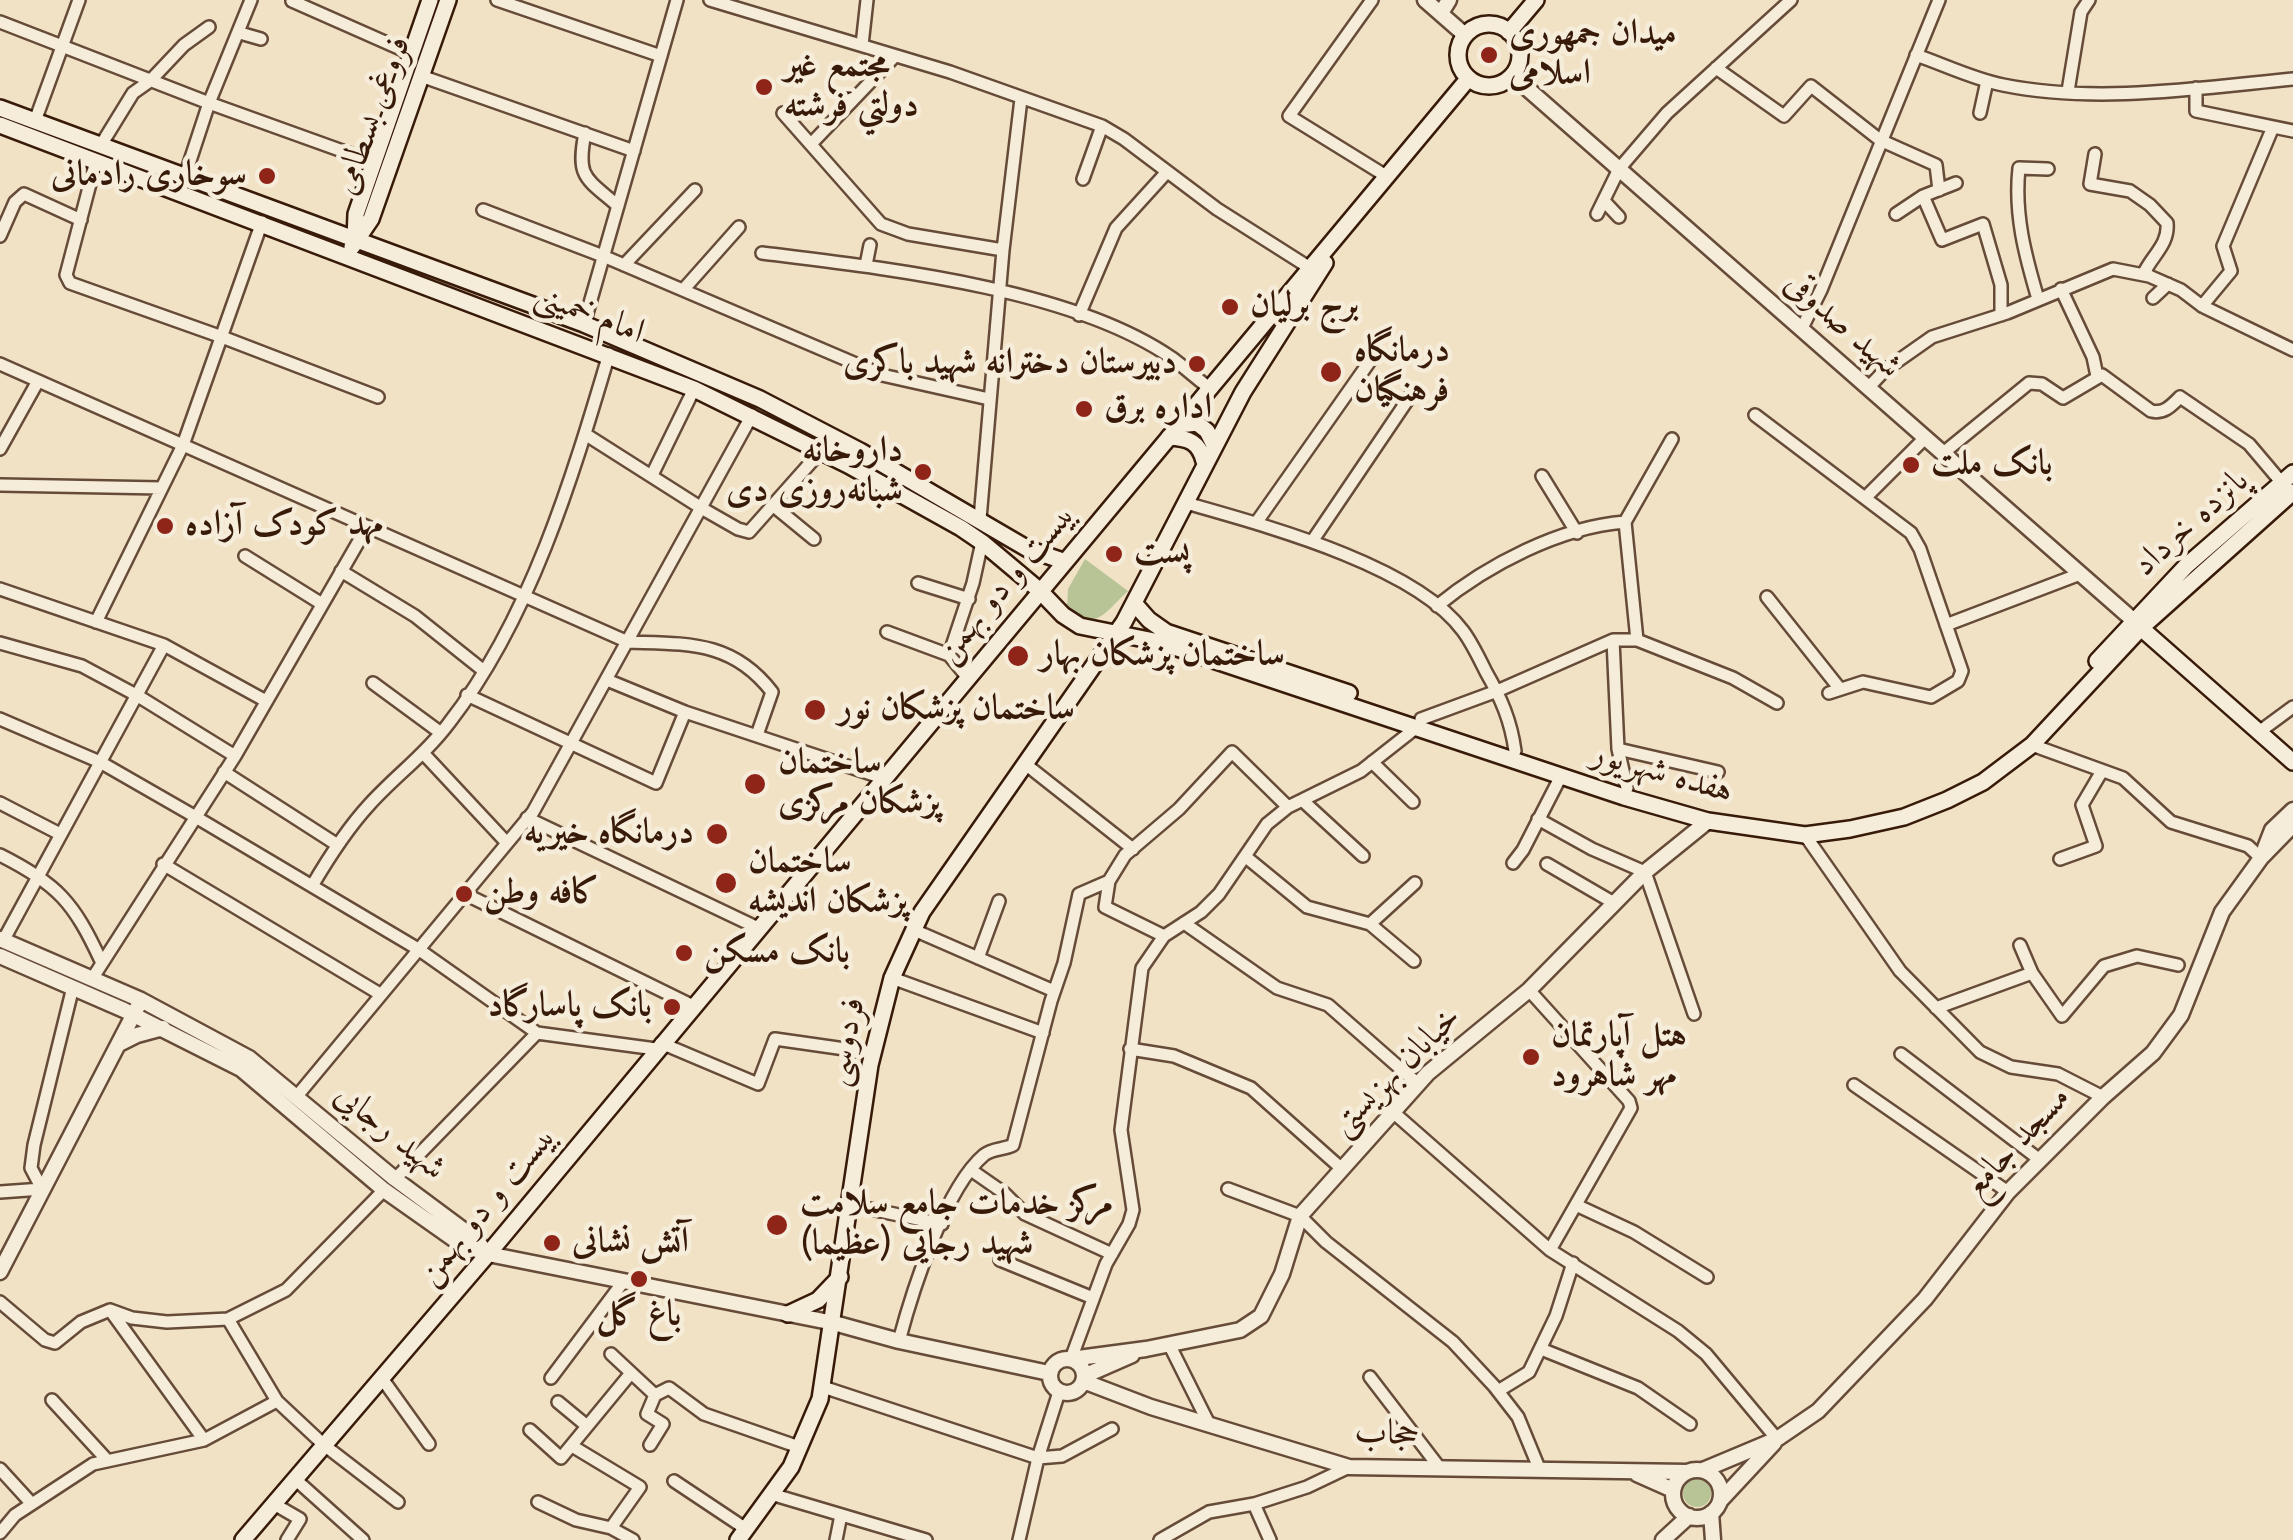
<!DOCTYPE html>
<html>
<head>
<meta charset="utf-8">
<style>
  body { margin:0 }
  canvas { display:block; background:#f1e2c6 }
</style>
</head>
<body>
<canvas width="2293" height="1540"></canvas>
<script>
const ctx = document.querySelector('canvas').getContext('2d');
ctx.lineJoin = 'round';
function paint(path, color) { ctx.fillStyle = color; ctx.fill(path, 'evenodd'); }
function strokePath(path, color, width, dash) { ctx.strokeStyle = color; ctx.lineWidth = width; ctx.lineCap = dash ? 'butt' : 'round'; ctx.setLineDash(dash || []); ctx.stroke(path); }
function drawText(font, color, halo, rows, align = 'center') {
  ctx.font = font + ' Cardo,Amiri,serif'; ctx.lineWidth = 9; ctx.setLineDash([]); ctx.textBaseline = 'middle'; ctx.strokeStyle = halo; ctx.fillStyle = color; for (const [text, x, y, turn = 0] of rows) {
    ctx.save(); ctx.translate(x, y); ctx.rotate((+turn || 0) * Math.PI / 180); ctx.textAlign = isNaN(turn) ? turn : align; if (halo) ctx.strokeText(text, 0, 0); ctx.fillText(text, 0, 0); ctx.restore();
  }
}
paint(new Path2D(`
  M1085 559 1128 591C1105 612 1095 634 1067 607L1068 589Z
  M1683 1493a14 14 0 1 1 28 0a14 14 0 1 1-28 0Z`), '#b8c396');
const minor = new Path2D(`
  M497 0 661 56
  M710 0 950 72 1102 126 1124 139 1217 209 1310 268
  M1372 0 1289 116 1386 176
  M292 1 412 54
  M0 22 209 103 373 162
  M240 33 261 39
  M862 45 867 0
  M1916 55C1945 65 1973 79 2003 85 2096 104 2200 88 2293 79
  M1716 68 1784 116 1811 86 1880 140 1936 165 1939 190
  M421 76 634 151
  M2196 88V111L2293 131
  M2068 91 2081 12 2089 0
  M783 113 881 224 908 234 1003 250
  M1980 113 1987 81
  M35 121 79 0
  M585 133C576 178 586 178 618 206
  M812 143 895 56
  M101 145 133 93 150 81 184 45 209 27
  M2095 154 2090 184 2130 191 2150 205 2167 223C2169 243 2154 254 2145 271L2149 276 2181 290 2202 306 2293 350
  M96 161 66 275 70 283 222 337 378 397
  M185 176 209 103 251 0
  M1083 179 1102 126
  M1923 196 1942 240 1983 224 2001 285V315
  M1604 201 1619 217
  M483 210 603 256 882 375 989 399
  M1597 214 1619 169 1667 113 1791 0
  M1896 214 1923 196 1956 183
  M0 236 15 202 24 194 81 220
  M762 253C883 268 1071 288 1172 358 1184 367 1196 378 1208 387
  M624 265 695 190
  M866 265 870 245
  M2061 289 2093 357 2097 376
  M683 290 739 227
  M2153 298 2168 284
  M2038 299C2025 255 2014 214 2019 168L2048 169
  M2202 306 2231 271 2223 246 2273 127
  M1079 315 1116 228 1166 173
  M584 324 677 0
  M1801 330 1821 290 1939 0
  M0 364 628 642C686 644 732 640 772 692L757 735
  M1868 388 1885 370 1932 337 2007 313 2113 269 2149 276
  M1755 415 1911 533 1920 549 1962 671 1958 681 1931 697 1863 682 1829 693
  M585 434 703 509 738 529 749 532 821 451
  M0 449 38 381
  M1942 454 2029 383 2042 384 2063 398 2102 375 2151 411C2164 414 2171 406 2180 397L2249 444 2282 483
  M652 475 694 389
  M1542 476 1577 533
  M0 485 162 488
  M1865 498 1925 438
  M1186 503C1263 525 1415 565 1463 631 1472 643 1479 658 1486 672 1501 698 1511 721 1515 751
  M775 507 814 539
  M980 519 1003 250 1021 99
  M1256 523 1377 351
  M1313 540 1413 392
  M245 556 322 604
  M341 571 415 616 484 671
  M918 583 969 599
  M0 589 164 645 266 701
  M1767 597 1840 689
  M1437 606C1487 565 1560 527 1625 522
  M96 622 183 445 262 222
  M1946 625 2080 574
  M887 632 949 655
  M1613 640 1618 749 1627 788
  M1637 640 1625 522 1672 439
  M0 643 82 666 138 696 235 756
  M968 678 949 655 973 583 982 542
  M607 680 685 712 886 779
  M373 683 441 733
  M467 695 656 783 685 712
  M0 719 100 762 194 816 418 949 537 1033 656 1049
  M1421 719 1497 691 1613 640H1637L1733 678 1777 703
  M2259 732 2293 707
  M2032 745 2123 778 2171 822 2248 846 2261 858
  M1618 749 1718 772
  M423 753 507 843
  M1372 762 1413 802
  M1024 763 1133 849
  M224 772 336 844
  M1302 800 1363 856
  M0 803 60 834
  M527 818 758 928
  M1538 819 1592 849 1645 872 1694 1014
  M1805 835 1900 971 1980 1052 2011 1067 2058 1074 2103 1097
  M0 855C58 884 74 903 101 961
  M1246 857 1307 907 1370 924 1414 961
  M2060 859 2096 846 2082 805 2102 771
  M1513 863 1523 850 1561 776
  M163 864 380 994
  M1547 864 1614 903
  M1109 881 1105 907 1164 936
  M312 886C329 857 346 830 369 805 394 777 426 754 449 723 530 619 572 479 609 354
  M465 894 693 1006
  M1184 923 1277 988 1328 1005 1418 1084
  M1370 924 1415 883
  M914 930 1054 991
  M3 941 164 645
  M2020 945 2032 973 2062 1016 2104 966 2137 956 2178 965
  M978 958 999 901
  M892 978 1043 1033
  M92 979 235 756 367 527
  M1529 990 1629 1101 1631 1108 1550 1250
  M1936 1008 2032 973
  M661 1043 758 1084 775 1039 873 1053
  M1130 1049 1174 1056 1251 1088 1342 1169
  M1901 1054 2040 1160
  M1854 1085 2008 1192
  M297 1096 533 812 752 415
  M1393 1112 1550 1250 1678 1331 1706 1354 1777 1439
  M971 1170 1004 1193 1025 1214 1112 1254
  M395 1179 537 1033
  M1228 1189 1300 1216 1326 1242 1453 1342 1494 1386 1518 1417 1539 1468
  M0 1192 42 1189 31 1168 34 1145 73 987
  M851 1205 942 1224
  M1576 1205 1634 1232 1707 1277
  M1000 1260 1093 1298
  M0 1302 45 1340 55 1343 81 1322 110 1310 132 1318 167 1322 228 1319 286 1290 384 1190
  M110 1310 204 1440
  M228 1319 277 1401 324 1445 398 1502
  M899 1341C912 1292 945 1188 984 1155 993 1148 1003 1150 1013 1145L1051 1001 1064 963 1079 894 1109 881 1125 855 1179 809 1232 752 1288 807
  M1169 1344 1209 1424
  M1541 1349 1638 1388 1690 1424
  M611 1354 655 1395
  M1071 1359 1106 1264 1129 1224 1133 1210 1121 1130 1142 968 1164 936 1201 912 1219 894 1267 824 1288 807 1361 771 1417 727
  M381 1377 429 1444
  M1370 1377 1439 1467
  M551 1378 623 1282
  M823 1387 1038 1458 1062 1456 1112 1429
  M1498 1391 1529 1372 1556 1316 1573 1263
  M52 1400 107 1460
  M558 1402 587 1426
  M530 1430 561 1458 631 1373
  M650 1445 663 1424 647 1414 655 1395 669 1388 704 1414 799 1447
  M572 1446 640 1487 611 1528
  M0 1469 32 1504
  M295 1479 363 1540
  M674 1481 746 1529
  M771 1494 926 1540
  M538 1502 576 1520 611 1528 633 1540
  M274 1504 300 1519 287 1540
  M1254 1504 1270 1540
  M0 1533 15 1515 93 1464 204 1440 277 1401
  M836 1540 841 1515
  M1019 1540 1038 1458 1059 1392
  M1160 1540 1209 1512 1254 1504 1307 1487 1349 1467`);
const tertiary = new Path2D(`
  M1425 0 1465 35
  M1441 13 1449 0
  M1513 76 2141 627
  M2265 848 2272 830 2293 810
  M0 939 141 1000 249 1058 395 1179 473 1237 488 1254
  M0 956 124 1010 241 1069 384 1190 462 1245 488 1254 834 1323 899 1341 1049 1373
  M119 1044 137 1035 163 1028
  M0 1272 138 1006
  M1050 1376a17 17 0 1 1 34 0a17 17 0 1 1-34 0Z
  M1071 1359 1146 1349 1240 1330 1261 1316 1282 1274 1300 1216 1428 1073 1529 990 1645 872 1708 821
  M1084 1376 1132 1355
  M1083 1381 1151 1407 1349 1467 1687 1472
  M1703 1470 1777 1439 1818 1411 1925 1299 2008 1192 2103 1097 2153 1053 2181 1015 2222 912 2261 858 2293 825
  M1673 1494a24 24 0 1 1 48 0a24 24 0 1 1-48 0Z
  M1637 1474 1673 1490
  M1720 1501 1774 1443
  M1711 1513 1713 1540
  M1663 1540 1689 1516`);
const secondary = new Path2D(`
  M1458 55a31 31 0 1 1 62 0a31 31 0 1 1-62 0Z
  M1509 32 1536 0
  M0 108 584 324 760 399 860 451 1028 549 1063 561
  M0 125 694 389 848 465 961 528 983 543 1039 590 1063 615 1080 626 1159 642 1624 797 1708 821 1805 835 1850 829 1904 817 1947 800 1983 782 2032 745 2141 628 2293 492
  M355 239 356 214 430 0
  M352 247 371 219 448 0
  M1179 425 1197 423 1207 431 1214 445
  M1169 437C1189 438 1199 442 1204 461
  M1134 603 1149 620 1166 632 1349 693
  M2141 628 2293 762
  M2097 661 2186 566 2293 473
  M788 1314 818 1300 840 1277
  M243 1540 488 1254 1468 79
  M738 1540 791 1467 820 1399 870 1065 892 978 922 912 1124 622 1243 392 1325 263`);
strokePath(minor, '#664c38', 16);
strokePath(tertiary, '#664c38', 19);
strokePath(secondary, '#381a09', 20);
strokePath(minor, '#f6ecda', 11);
strokePath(tertiary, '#f6ecda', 14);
strokePath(secondary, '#f6ecda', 15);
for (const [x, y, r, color] of [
  [1489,55,10,"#8f2418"],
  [764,87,10,"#8f2418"],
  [267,176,10,"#8f2418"],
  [1230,307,10,"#8f2418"],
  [1197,364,10,"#8f2418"],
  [1331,372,12,"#8f2418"],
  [1084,409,10,"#8f2418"],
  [1911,465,10,"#8f2418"],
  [923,472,10,"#8f2418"],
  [165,526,10,"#8f2418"],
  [1114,554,10,"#8f2418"],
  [1018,656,12,"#8f2418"],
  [815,710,12,"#8f2418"],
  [755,784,12,"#8f2418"],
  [717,834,12,"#8f2418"],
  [726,883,12,"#8f2418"],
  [464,894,10,"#8f2418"],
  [684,953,10,"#8f2418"],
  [672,1007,10,"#8f2418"],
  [1531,1057,10,"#8f2418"],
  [777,1225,12,"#8f2418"],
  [552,1243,10,"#8f2418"],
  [639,1279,10,"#8f2418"]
]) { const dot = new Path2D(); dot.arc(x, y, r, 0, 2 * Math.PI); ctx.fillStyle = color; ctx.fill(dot); strokePath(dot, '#f6ecda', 4); }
drawText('bold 35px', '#381a09', '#f6ecda', [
  ["میدان جمهوری",1509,35],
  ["اسلامی",1509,75],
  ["مجتمع غير",784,67],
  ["دولتي فرشته",784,107],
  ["سوخاری رادمانی",247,176,"right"],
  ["برج برلیان",1250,307],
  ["درمانگاه",1354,352],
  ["فرهنگیان",1354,392],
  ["دبیرستان دخترانه شهید باکری",1177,364,"right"],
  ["اداره برق",1104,409],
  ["داروخانه",903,452,"right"],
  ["شبانه‌روزی دی",903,492,"right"],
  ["بانک ملت",1931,465],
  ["مهد کودک آزاده",185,526],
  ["پست",1134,554],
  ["ساختمان پزشکان بهار",1040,656],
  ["ساختمان پزشکان نور",838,710],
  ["ساختمان",778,764],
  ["پزشکان مرکزی",778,804],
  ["درمانگاه خیریه",694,834,"right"],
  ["ساختمان",748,863],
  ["پزشکان اندیشه",748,903],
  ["کافه وطن",484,894],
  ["بانک مسکن",704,953],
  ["بانک پاسارگاد",652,1007,"right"],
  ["هتل آپارتمان",1551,1037],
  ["مهر شاهرود",1551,1077],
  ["مرکز خدمات جامع سلامت",800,1205],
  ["شهید رجایی (عظیما)",800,1245],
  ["آتش نشانی",572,1243],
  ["باغ گل",639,1316,"center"]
], 'left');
drawText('35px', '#381a09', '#f6ecda', [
  ["فروغی بسطامی",374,116,-70],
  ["امام خمینی",589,315,21],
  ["شهید صدوقی",1842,326,41],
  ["پانزده خرداد",2192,524,-42],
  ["بیست و دو بهمن",1007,584,-50],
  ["هفده شهریور",1662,774,16],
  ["فردوسی",847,1042,-78],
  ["خیابان بهزیستی",1397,1072,-45],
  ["شهید رجایی",389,1133,39],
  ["مسجد جامع",2018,1143,-47],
  ["بیست و دو بهمن",488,1206,-50],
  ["حجاب",1387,1435,3]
]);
</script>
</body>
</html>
